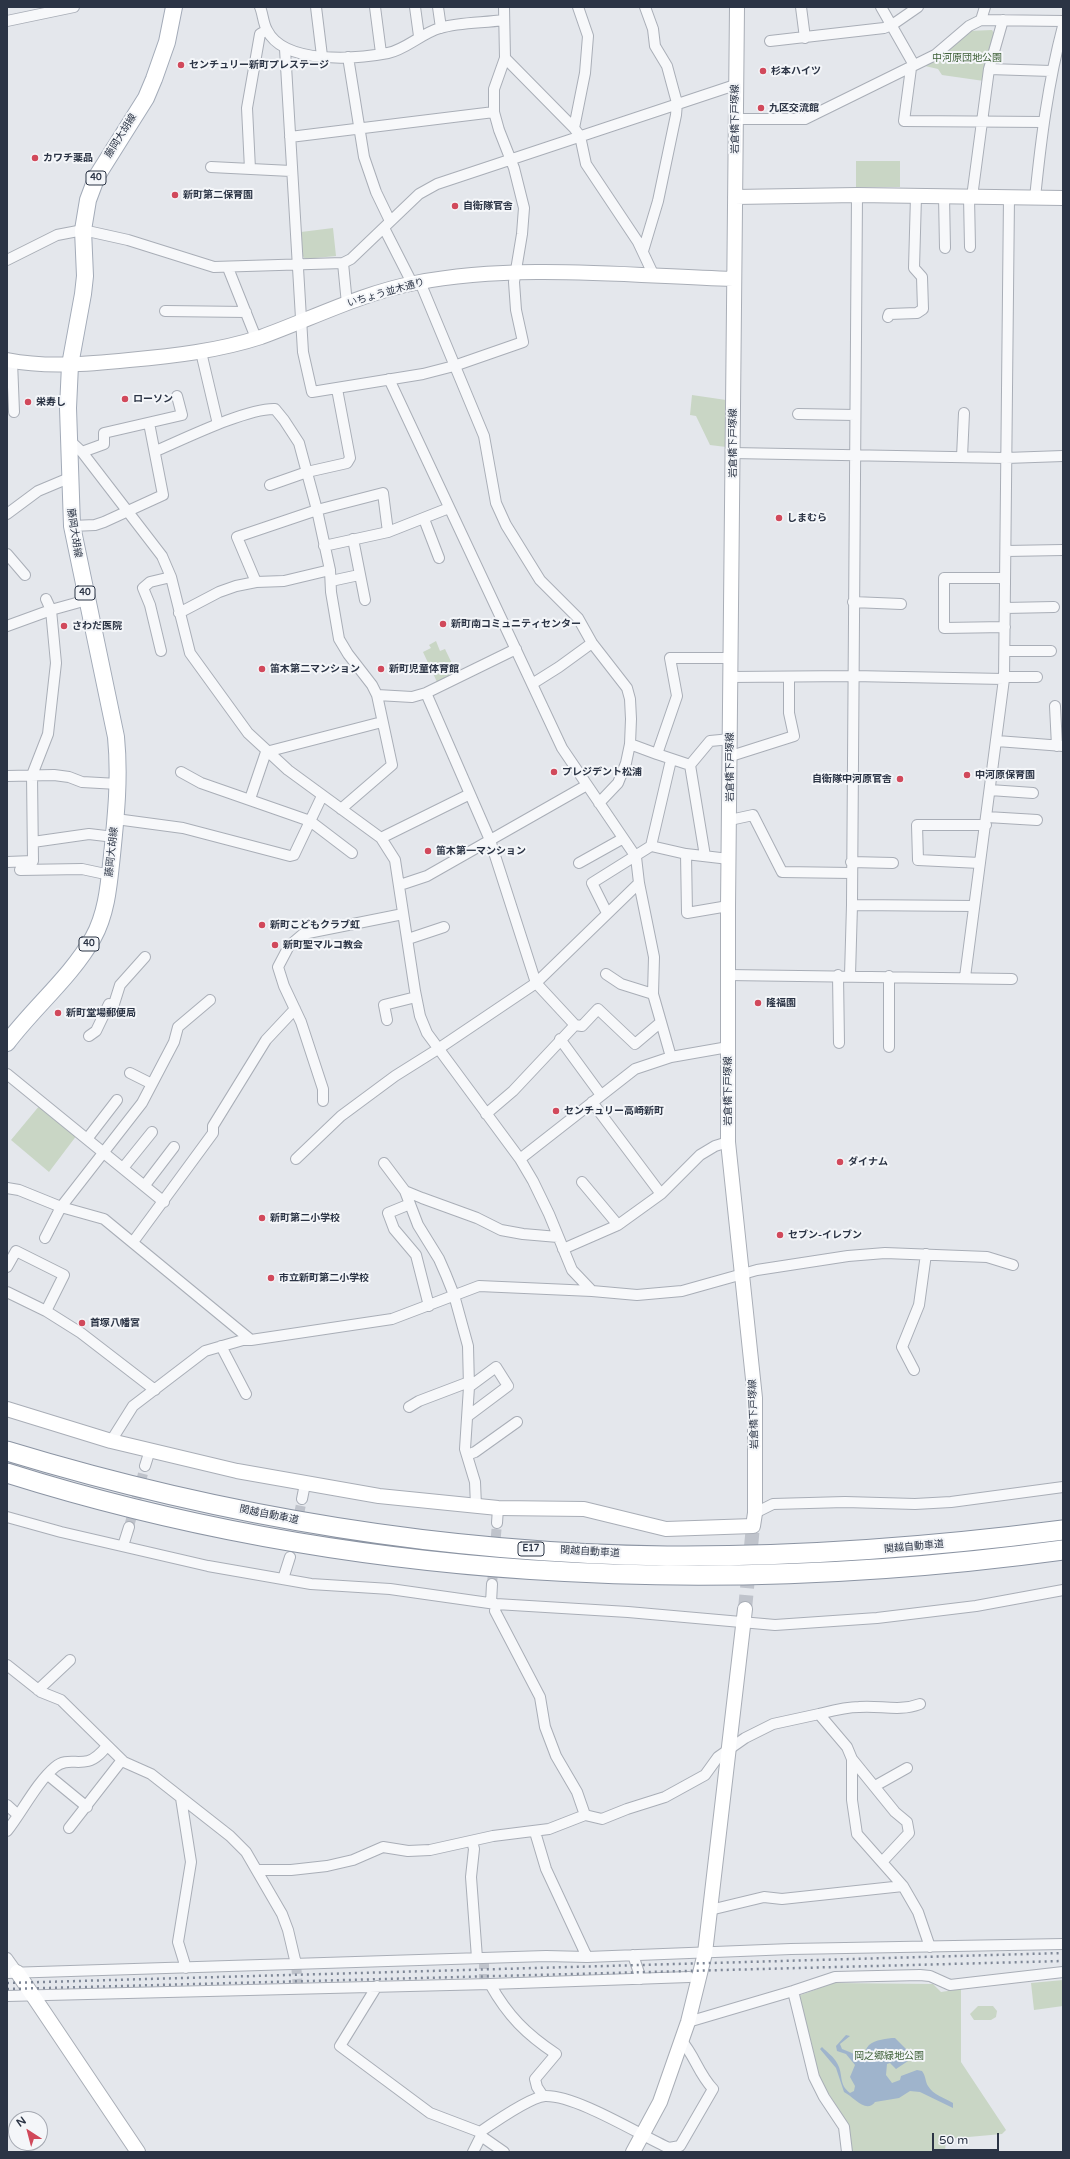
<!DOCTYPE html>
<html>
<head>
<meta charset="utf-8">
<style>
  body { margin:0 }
  #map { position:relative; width:1070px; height:2159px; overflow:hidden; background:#e4e7ec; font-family:"Varela Round",sans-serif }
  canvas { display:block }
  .frame { position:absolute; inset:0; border:8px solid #2b3445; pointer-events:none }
  .north { position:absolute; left:8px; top:2111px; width:40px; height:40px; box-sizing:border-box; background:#f4f6f9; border:1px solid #a4a8b1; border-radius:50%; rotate:324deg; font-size:11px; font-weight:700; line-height:16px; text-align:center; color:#2b3445 }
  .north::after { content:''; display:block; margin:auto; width:14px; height:18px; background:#d1495b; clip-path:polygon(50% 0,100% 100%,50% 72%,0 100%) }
  .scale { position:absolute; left:932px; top:2133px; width:67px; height:18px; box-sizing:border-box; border:2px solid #2b3445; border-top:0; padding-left:5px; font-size:12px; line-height:14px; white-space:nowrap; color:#2b3445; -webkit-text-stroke:3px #f4f6f9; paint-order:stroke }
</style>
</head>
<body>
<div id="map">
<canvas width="1070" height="2159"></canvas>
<div class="frame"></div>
<div class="north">N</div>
<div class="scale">50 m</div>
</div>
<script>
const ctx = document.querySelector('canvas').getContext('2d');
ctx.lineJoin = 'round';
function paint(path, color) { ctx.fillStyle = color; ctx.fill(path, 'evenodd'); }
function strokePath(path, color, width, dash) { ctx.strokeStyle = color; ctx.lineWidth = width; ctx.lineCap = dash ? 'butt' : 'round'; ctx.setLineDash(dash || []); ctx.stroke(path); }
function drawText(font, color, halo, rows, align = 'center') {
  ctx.font = font + ' "Varela Round","Noto Sans JP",sans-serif'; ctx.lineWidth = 4; ctx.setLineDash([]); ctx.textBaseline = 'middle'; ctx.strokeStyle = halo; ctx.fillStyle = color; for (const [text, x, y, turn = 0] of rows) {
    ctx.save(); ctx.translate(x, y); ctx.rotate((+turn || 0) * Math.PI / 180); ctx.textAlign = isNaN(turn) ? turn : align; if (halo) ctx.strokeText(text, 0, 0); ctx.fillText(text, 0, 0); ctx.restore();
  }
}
paint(new Path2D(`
  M992 30 995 35 984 81 942 75 938 69 925 66 968 31Z
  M856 161H900V187H856Z
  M333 228 336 256 305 259 302 255 301 232Z
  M692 395 726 400V447L710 445 696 416 690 415Z
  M436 641 440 651 445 649 456 672 437 682 423 652 431 648 429 645Z
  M40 1105 77 1135 49 1172 11 1140Z
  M1063 1980V2006L1034 2010 1031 1983Z
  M834 1983 933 1984 941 1992 961 1989V2062L1006 2130 1002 2134 946 2139 945 2152H852L849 2126 817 2075 798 1996Z
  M978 2006H993L997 2011 996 2017 991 2020H974L970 2014Z`), '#c9d6c5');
paint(new Path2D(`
  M846 2035 850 2036 840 2044 842 2049 852 2053 858 2057 862 2056C865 2053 866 2048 869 2045 875 2040 887 2038 895 2038L911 2054V2059L896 2069 890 2063 887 2064 886 2075 892 2083 900 2080 901 2076 917 2070 922 2071C926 2076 925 2081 928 2086 933 2095 945 2098 953 2103V2108L920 2092 910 2091 899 2098 875 2102C866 2114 854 2097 844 2092L836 2068 820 2049 822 2047C827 2052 834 2057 837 2063 844 2075 838 2084 850 2093L854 2091 855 2086 850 2077 855 2065 846 2054 837 2051 836 2046Z`), '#9fb4cc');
strokePath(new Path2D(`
  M129 1527 145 1466
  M293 1545 302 1499
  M492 1584 497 1523
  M296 1964 298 1988
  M484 1984V1958`), '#bfc3cb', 10, [10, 5]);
strokePath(new Path2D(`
  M745 1609 753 1526`), '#bfc3cb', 14, [14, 7]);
const street = new Path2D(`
  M260 7C263 14 263 23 267 30 284 65 356 59 388 53 405 50 422 33 440 28 460 22 483 23 504 20
  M316 7 322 56
  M375 7 381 53
  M415 7 419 36
  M438 7 441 28
  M801 7 805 38
  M881 7 914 65
  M981 20 985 7
  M7 21 74 7
  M770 41 884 28 892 25 918 7
  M285 49 303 352 312 392 423 374 454 366 523 342 516 310 514 282 522 234 524 208 514 168 499 130 494 112V89L505 58 504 7
  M348 57 364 157 376 192 390 221
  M505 58 574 128 580 136 586 164 638 242 654 276
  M911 68 904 121 1043 122
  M989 69 1051 71
  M736 119H805L935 55 969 26 981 20 1063 21
  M574 128 585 73 588 36 578 7
  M290 137 494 112
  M211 167 291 171
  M250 169 247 108 260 34 267 30
  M944 196 945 248
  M969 197 970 247
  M972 197 989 69 1003 20
  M1035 198C1041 139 1048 83 1063 26
  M384 228 412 283
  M643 251 658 201 676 115 677 103 667 66 655 46 653 29 645 7
  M7 260 57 235 83 230 128 240 214 267 343 263 351 259 419 194 437 184 735 85
  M343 263 347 304
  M228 268 256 338
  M420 282 484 436 496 503 506 525 540 580 578 618 592 643 627 688 630 699 631 719 630 744 626 763 618 783 599 803
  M165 311 246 312
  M888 317 889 314 917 313 923 309 922 277 914 268 916 196
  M201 352 217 420
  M12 361 14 412
  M389 379 562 748 636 857 639 883 654 957 653 994 671 1057
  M798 414 855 415
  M69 440 82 452 162 556 171 577 190 653 248 733 288 770 381 838 395 860 415 991 420 1016 427 1033 520 1159 533 1181 549 1214 572 1270 592 1291 637 1295 682 1291 757 1270 848 1256 885 1253 987 1257 1013 1265
  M156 451C184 439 247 408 275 409L284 420 299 443 317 510 330 570 331 592 339 639 348 654 372 685 377 695 392 765 341 809
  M82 452 104 444V433L182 415 177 396
  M732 453 1006 458 1063 456
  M962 457 964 413
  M270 485 307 472 347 463 350 458 337 389
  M7 514 38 491 69 478
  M424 519 439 558
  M72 526 95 525 104 522 163 495 149 423
  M353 539 365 600
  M324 546 388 532 449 508
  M1006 551 1063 550
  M7 554 25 575
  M331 581 359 575
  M256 582 237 537 317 510 383 493 388 532
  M853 602 901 604
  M1005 608 1054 607
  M179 613 219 592 236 586 256 582 284 581 330 570
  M7 626 51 610 87 600
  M1005 627 944 628V578H1005
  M161 651 150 605 143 588 150 582 171 577
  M1005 651H1051
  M731 677 853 676 1004 679
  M1004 677H1037
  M532 684 559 667 592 643
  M426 693 490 840 536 983 575 1025 582 1026 598 1009 635 1044 661 1022
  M377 695 412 697 426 693 516 649
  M1055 706 1057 746
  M997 741 1063 746
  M630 744 657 754 677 696 670 658H731
  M657 754 690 765 710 741 731 739
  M731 756 794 736 789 713V677
  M671 760 651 846 686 854 729 859
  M690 765 705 856
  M181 772 201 783 310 821 352 853
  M7 776 54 775 69 777 82 782 118 784
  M990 790 1033 793
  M250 799 266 752 382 722
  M987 817 1037 820
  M116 819 183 828 290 856 294 855 322 796
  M730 820 753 815 782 872 851 873
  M381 838 470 794
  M33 842 89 834 114 837
  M686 854 687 913 728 906
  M7 862 33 861 32 775 48 734 56 663 51 610 46 599
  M851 862 893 863
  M579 863 622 839
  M980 863 918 860 917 825H986
  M20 870 82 869 110 875
  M400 885 427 876 587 785
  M852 905 974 906
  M607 913 592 883 651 846
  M408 939 444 927
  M606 974 621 984 653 994
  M728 975 1012 979
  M838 975 839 1043
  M850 975 852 905 857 195
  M965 977 1004 679 1009 197
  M114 1004 120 985 145 957
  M387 1020 384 1005 416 997
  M89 1036 96 1031 109 1004
  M560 1039 601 1095
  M889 1047V976
  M130 1073 152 1084
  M7 1074 164 1202
  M323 1101V1089L301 1022 284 986 278 967 289 946 303 934 403 914
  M592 1102 661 1194
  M486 1114 513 1091 575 1025
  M87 1139 117 1100
  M296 1159 341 1116 395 1076 438 1049 536 983 639 883
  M520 1159 635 1069 671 1057 728 1047
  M384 1163 405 1191 422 1198 477 1218 501 1230 523 1234 558 1237
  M123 1168 152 1132
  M582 1182 618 1225
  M145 1185 174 1147
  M7 1188 19 1190 61 1207 104 1219 251 1340
  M405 1191 418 1225 439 1259 446 1275 454 1295 468 1346 469 1387 465 1449 475 1482 476 1506
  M410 1204 388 1213 394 1229 416 1255 429 1306
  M45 1238 61 1207 142 1103 174 1042 178 1027 210 1000
  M133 1242 213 1133V1126L266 1040 295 1009
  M563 1249 618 1225 661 1194 700 1155 715 1146 728 1142
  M7 1267 16 1251 64 1275 46 1311
  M7 1292 46 1311 81 1333 155 1390
  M221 1346 246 1394
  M914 1370 902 1347 919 1305 926 1254
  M409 1407 419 1401 469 1382
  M468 1416 508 1386 496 1367 469 1387
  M111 1441 133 1406 205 1351 243 1340H251L392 1319 479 1286 592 1291
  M467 1455 475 1452 517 1422
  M145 1466 150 1450
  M302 1499 305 1484
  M755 1513 773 1504 845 1502 915 1504 951 1502 1063 1487
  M7 1517 61 1532 208 1566 311 1584 390 1589 496 1604 628 1612 775 1625 877 1618 976 1606 1063 1590
  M497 1523 498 1508
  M123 1546 129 1527
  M283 1579 290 1557
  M491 1603 492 1584
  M496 1604 495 1611 540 1697 545 1727 556 1756 577 1792 585 1815 602 1819 627 1809 665 1797 705 1775 718 1757 745 1738 773 1724 819 1714 847 1747 852 1759V1800L857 1834 903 1886 918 1912 930 1947
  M7 1665 41 1692 61 1700 124 1762 151 1774 230 1836 246 1852 282 1914 288 1930 296 1964
  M38 1690 70 1660
  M819 1714C831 1711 845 1707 859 1707 880 1705 899 1712 920 1704
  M852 1759 895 1812 907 1822 909 1833 882 1862
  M48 1775 87 1807
  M875 1786 907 1768
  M181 1798 191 1862 178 1942 186 1968
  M7 1805 18 1815
  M69 1828 122 1760
  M7 1831C22 1812 37 1782 55 1767 66 1758 76 1764 88 1761 96 1759 102 1752 107 1746
  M535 1832 546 1869 587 1957
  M472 1841 474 1849 471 1877 477 1958
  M258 1870H291L327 1866 353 1860 383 1847 408 1851 430 1850 493 1836 549 1829 585 1815
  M710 1910 764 1897 782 1899 903 1886
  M633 1955 641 1979
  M7 1958 17 1972
  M7 1973 546 1956 587 1957 791 1949 1063 1944
  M490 1984C508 2016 526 2034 556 2054L535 2079 537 2087 543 2096
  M377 1986 340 2046 430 2113 480 2132 481 2136 504 2152
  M793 1991 814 2077 824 2097 844 2127 847 2152
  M7 1996 490 1984 689 1977
  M688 2022 793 1991 835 1977 920 1975 930 1976 950 1985 1063 1972
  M480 2132C493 2123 531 2097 545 2096 576 2095 638 2134 669 2148L680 2146 713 2089C698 2073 695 2056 681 2040
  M473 2152 481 2136`);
const secondary = new Path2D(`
  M735 197 857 195 1063 198
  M7 360C47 368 89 364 129 360 173 356 218 351 261 337 311 319 362 293 415 283 519 263 628 276 733 279
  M7 1409 111 1441 237 1471 379 1496 498 1508 584 1509 666 1529 753 1526 755 1513V1398L728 1142V906L737 7
  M17 1972 138 2152
  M633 2152 660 2102 688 2022 705 1953 745 1609`);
const primary = new Path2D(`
  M7 1043C34 1007 71 977 93 938 107 913 109 883 112 855 116 816 120 777 116 737L72 526 68 408 70 365 83 294 85 276 83 230 88 200 97 176 146 98 154 79 167 42 174 7`);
const highway = new Path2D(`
  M7 1451C221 1516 443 1553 667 1556 800 1557 931 1547 1063 1530
  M7 1473C347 1580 711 1598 1063 1550`);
strokePath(street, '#a9aeb7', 12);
strokePath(secondary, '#a9aeb7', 16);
strokePath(primary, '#a3abb8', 18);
strokePath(highway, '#8b94a3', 21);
strokePath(street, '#f7f8fa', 10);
strokePath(secondary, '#fff', 14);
strokePath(primary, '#fff', 16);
strokePath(highway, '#fff', 19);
strokePath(new Path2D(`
  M7 1983 1063 1953
  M7 1989 1063 1961`), '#7d8696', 2.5, [2, 4]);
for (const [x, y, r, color] of [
  [181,65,4,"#d1495b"],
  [763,71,4,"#d1495b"],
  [761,108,4,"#d1495b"],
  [35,158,4,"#d1495b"],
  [175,195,4,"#d1495b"],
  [455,206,4,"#d1495b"],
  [125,399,4,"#d1495b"],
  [28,402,4,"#d1495b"],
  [779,518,4,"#d1495b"],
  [443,624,4,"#d1495b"],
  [64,626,4,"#d1495b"],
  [262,669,4,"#d1495b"],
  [381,669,4,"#d1495b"],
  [554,772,4,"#d1495b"],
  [967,775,4,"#d1495b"],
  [900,779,4,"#d1495b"],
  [428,851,4,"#d1495b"],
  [262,925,4,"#d1495b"],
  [275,945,4,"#d1495b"],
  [758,1003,4,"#d1495b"],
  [58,1013,4,"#d1495b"],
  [556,1111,4,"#d1495b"],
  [840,1162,4,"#d1495b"],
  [262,1218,4,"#d1495b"],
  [780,1235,4,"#d1495b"],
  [271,1278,4,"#d1495b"],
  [82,1323,4,"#d1495b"]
]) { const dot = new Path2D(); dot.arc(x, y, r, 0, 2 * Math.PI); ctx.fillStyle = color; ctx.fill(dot); strokePath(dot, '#f4f6f9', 1.5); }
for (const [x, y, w] of [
  [96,178,20],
  [85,593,20],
  [89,944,20],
  [531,1549,26]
]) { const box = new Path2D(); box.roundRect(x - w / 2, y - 7, w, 14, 3); ctx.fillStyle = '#f4f6f9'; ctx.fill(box); strokePath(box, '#2b3445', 1); }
drawText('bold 9px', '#2b3445', null, [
  ["40",96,178],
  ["40",85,593],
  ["40",89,944],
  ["E17",531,1549]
]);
drawText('10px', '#3f6138', '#f4f6f9', [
  ["中河原団地公園",967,58],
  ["岡之郷緑地公園",889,2056]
]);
drawText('bold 10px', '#2b3445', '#f4f6f9', [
  ["センチュリー新町プレステージ",189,65],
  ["杉本ハイツ",771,71],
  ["九区交流館",769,108],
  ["カワチ薬品",43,158],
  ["新町第二保育園",183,195],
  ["自衛隊官舎",463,206],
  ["ローソン",133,399],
  ["栄寿し",36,402],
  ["しまむら",787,518],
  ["新町南コミュニティセンター",451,624],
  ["さわだ医院",72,626],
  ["笛木第二マンション",270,669],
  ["新町児童体育館",389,669],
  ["プレジデント松浦",562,772],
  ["中河原保育園",975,775],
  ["自衛隊中河原官舎",892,779,"right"],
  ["笛木第一マンション",436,851],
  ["新町こどもクラブ虹",270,925],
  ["新町聖マルコ教会",283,945],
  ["隆福園",766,1003],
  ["新町堂場郵便局",66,1013],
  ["センチュリー高崎新町",564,1111],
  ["ダイナム",848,1162],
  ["新町第二小学校",270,1218],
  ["セブン-イレブン",788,1235],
  ["市立新町第二小学校",279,1278],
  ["首塚八幡宮",90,1323]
], 'left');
drawText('10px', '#2b3445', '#f4f6f9', [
  ["岩倉橋下戸塚線",735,119,-90],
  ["藤岡大胡線",121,136,-58],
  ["いちょう並木通り",386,293,-16],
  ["岩倉橋下戸塚線",733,443,-90],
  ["藤岡大胡線",74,533,81],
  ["岩倉橋下戸塚線",730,767,-90],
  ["藤岡大胡線",112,852,-84],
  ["岩倉橋下戸塚線",728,1091,-90],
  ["岩倉橋下戸塚線",754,1414,-92],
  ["関越自動車道",269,1515,11],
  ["関越自動車道",914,1547,-5],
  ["関越自動車道",590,1552,3]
]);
</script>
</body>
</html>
